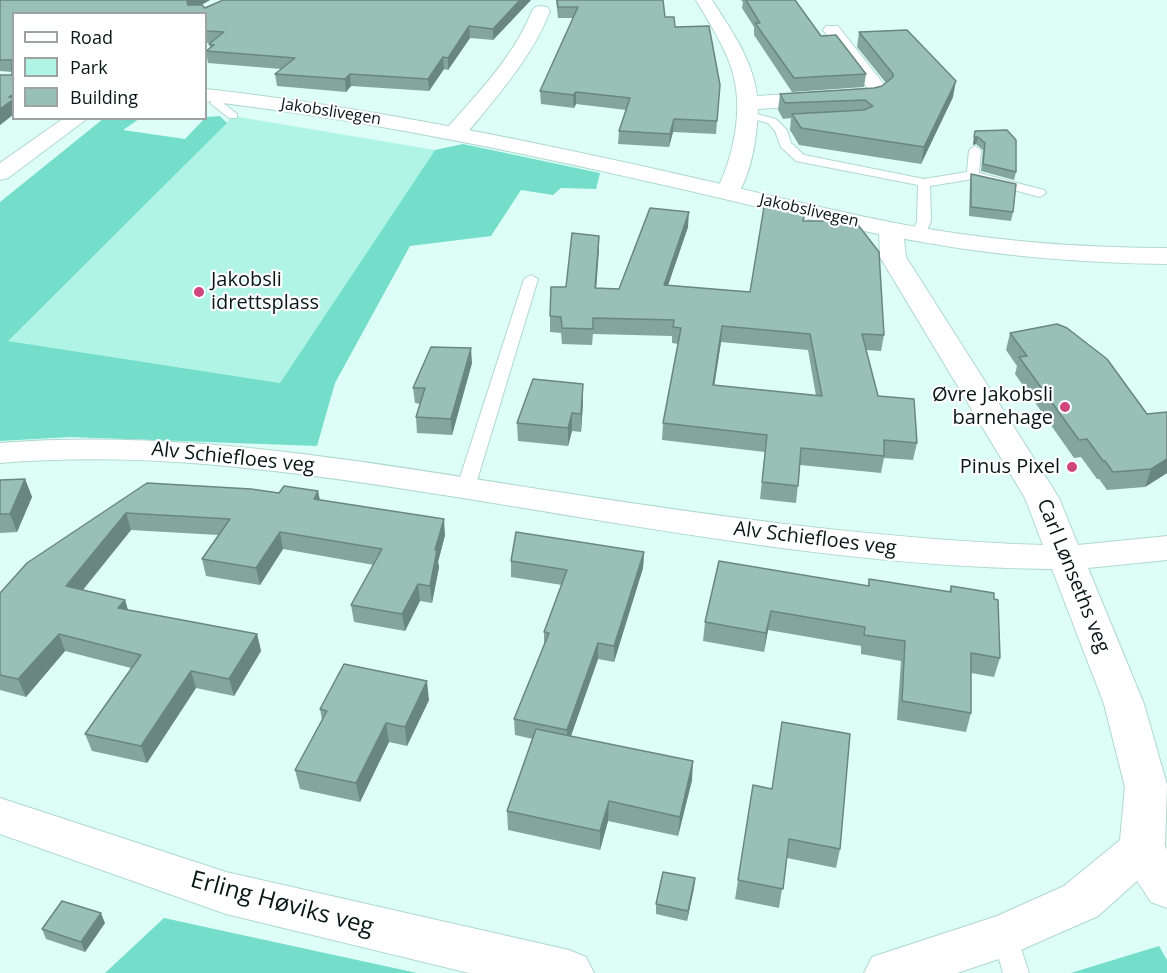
<!DOCTYPE html>
<html>
<head>
<meta charset="utf-8">
<style>
  body { margin:0 }
  #map { position:relative; width:1167px; height:973px; overflow:hidden; background:#ddfef7; font-family:"Open Sans",sans-serif }
  canvas { display:block }
  .legend { position:absolute; left:12px; top:12px; width:195px; height:108px; box-sizing:border-box; background:#fff; border:2px solid #9ca3a1; margin:0; padding:8px 10px; list-style:none; font-size:18px; color:#081815 }
  .legend li { display:flex; align-items:center; gap:12px; height:30px }
  .legend b { width:30px; border:2px solid #9ca3a1 }
</style>
</head>
<body>
<div id="map">
<canvas width="1167" height="973"></canvas>
<ul class="legend">
<li><b style="height:8px;background:#fff"></b>Road</li>
<li><b style="height:16px;background:#b0f4e6"></b>Park</li>
<li><b style="height:16px;background:#98c0b7"></b>Building</li>
</ul>
</div>
<script>
const ctx = document.querySelector('canvas').getContext('2d');
ctx.lineJoin = 'round';
function paint(path, color) { ctx.fillStyle = color; ctx.fill(path, 'evenodd'); }
function strokePath(path, color, width, dash) { ctx.strokeStyle = color; ctx.lineWidth = width; ctx.lineCap = dash ? 'butt' : 'round'; ctx.setLineDash(dash || []); ctx.stroke(path); }
function drawText(font, color, halo, rows, align = 'center') {
  ctx.font = font + ' "Open Sans",sans-serif'; ctx.lineWidth = 4.5; ctx.setLineDash([]); ctx.textBaseline = 'middle'; ctx.strokeStyle = halo; ctx.fillStyle = color; for (const [text, x, y, turn = 0] of rows) {
    ctx.save(); ctx.translate(x, y); ctx.rotate((+turn || 0) * Math.PI / 180); ctx.textAlign = isNaN(turn) ? turn : align; if (halo) ctx.strokeText(text, 0, 0); ctx.fillText(text, 0, 0); ctx.restore();
  }
}
paint(new Path2D(`
  M233 116 435 150 280 383 7 341Z`), '#b0f4e6');
paint(new Path2D(`
  M220 116 227 123 8 341 280 383 435 150 463 144 600 173 596 189 561 188 553 195 521 190 491 236 410 246 335 383 317 446 70 437 0 441V202L103 119H139L123 130 185 139 206 117Z
  M164 918 417 973H105Z
  M1159 946 1167 960V973H1071Z`), '#74deca');
const service = new Path2D(`
  M225 94 230 97 223 103 237 114V118H229L210 103Z
  M749 112 776 119 787 130 791 143 804 155 924 179 967 172 969 150 975 146 981 150 979 173 1044 190 1046 193 1040 197 973 179 930 186 931 221 924 237H914L912 234 917 221 918 185 796 161 781 147 775 131 768 123 745 117V113Z
  M531 275 538 279 475 487 472 491H460L457 487 524 279Z
  M1005 923 1014 927 1029 973H1003L992 935 996 927Z`);
const minor = new Path2D(`
  M696 0H712C731 30 753 60 757 96L868 89 823 30 826 26H838L889 91 878 100 871 102 758 109C757 136 752 173 736 197L728 199 720 197 716 192C734 156 744 109 732 70 724 45 709 22 696 0Z
  M541 6 547 7 550 11C531 60 495 98 463 138L455 139 447 138 444 133 447 128C479 92 514 56 532 11L535 7Z
  M64 118H88L8 178 0 180V163Z
  M891 223 900 225 903 230 906 257 1059 498 1078 545 1167 536V560L1088 568 1144 704 1167 785 1165 846 1167 849V908L1151 902 1137 881 1098 916 1005 957 957 973H864L872 957 997 916 1064 886 1120 840 1125 787 1104 704 1052 569C841 567 632 524 424 492 283 470 143 451 0 463V443C175 429 347 459 519 486 693 513 867 539 1043 545L1025 498 880 257 879 230 882 225Z
  M0 798 226 872 569 950 586 957 594 973H469L226 914 0 834Z`);
const tertiary = new Path2D(`
  M206 89C357 106 506 136 655 169 746 189 836 213 928 229 1007 242 1087 248 1167 248V264C1087 263 1007 257 928 243 836 228 746 203 655 183 506 149 358 119 206 101Z`);
strokePath(service, '#afd8cf', 2);
strokePath(minor, '#afd8cf', 2);
strokePath(tertiary, '#afd8cf', 2);
paint(service, '#fff');
paint(minor, '#fff');
paint(tertiary, '#fff');
paint(new Path2D(`
  M0 0H210L201 5 205 8 223 0H531L493 40 470 38 448 70 444 69 429 91 351 86 346 92 277 86 275 74 281 69 208 63 206 51 210 48 209 44 211 43H206V14H14V114L0 125 12 72 0 71Z
  M556 0H663L665 17 675 27 720 85 716 134 673 132 669 147 618 144 619 131 626 110 576 104 574 108 541 104 540 91 573 18H558Z
  M741 0H795L821 36 866 74 864 87 792 92 754 35V27L742 8 743 2Z
  M859 32 953 97 921 164 799 145 790 130 791 118 783 119 778 110 780 94 874 88 882 86 886 83 857 47Z
  M975 131 1016 172 1014 180 981 171 983 150 976 144 973 145Z
  M971 174 1013 212 1011 221 969 216 970 182Z
  M804 221 884 335 881 351 866 350 878 396 917 443 913 460 884 458 881 473 800 465 796 503 760 499 765 452 662 440 663 423 678 344 672 343V336L593 334 592 345 562 344 561 333 550 332V316L566 287 599 236 596 288 619 289 688 227 668 285 750 292ZM721 342 808 350 816 396 714 385Z
  M1010 333 1147 414 1167 412V473L1145 487 1107 490 1099 479H1097L1081 457 1074 458 1015 374 1017 366 1006 350Z
  M472 363 452 435 417 433 416 417 420 404 415 403 413 388Z
  M583 402 581 432 572 431 568 446 518 441 517 423Z
  M25 479 32 497 17 532 0 533V480Z
  M147 483 279 493 318 491 320 500 445 535 438 562 439 567 432 603 420 601 405 631 354 622 351 605 374 565 283 549 260 585 206 576 202 559 218 535 131 530 83 590 125 600 128 610 257 634 261 651 234 696 196 688 147 763 92 751 85 734 131 668 65 651 26 697 0 690V593Z
  M644 552 643 568 614 662 598 659 571 736 692 780 678 836 608 821 600 850 508 830 507 811 533 739 515 735 514 719 544 645V632L562 585 511 577V561Z
  M869 579 949 592 951 586 1000 658 994 677 971 673V713L966 732 897 720 901 661 861 654V646L768 630 764 652 703 641 705 622 868 585Z
  M429 700 407 746 389 742 360 802 300 789 295 770 322 720 320 709Z
  M753 785 840 849 836 868 787 858 779 908 735 899Z
  M695 878 694 888 687 921 656 914V904Z
  M105 923 85 952 46 939 42 929Z`), '#83a59d');
paint(new Path2D(`
  M188 0H210L189 12 187 1Z
  M520 0H531L493 40V29Z
  M469 26 470 38 448 70V58Z
  M443 57 444 69 429 91 428 79Z
  M350 74 351 86 346 92 345 79Z
  M956 81 953 97 921 164 924 147Z
  M576 92V104L574 108 573 95Z
  M14 94V114L0 125V109L9 97Z
  M674 119 673 132 669 147 670 134Z
  M974 137H978L976 144 973 145Z
  M689 212 688 227 663 300 664 285Z
  M599 236V251L595 304V288Z
  M722 326 721 342 712 401 713 385Z
  M471 348 472 363 452 435 451 419Z
  M583 384V402L581 432V414Z
  M572 413V431L568 446V428Z
  M1167 459V473L1145 487 1151 469Z
  M25 479 32 497 17 532 10 514Z
  M318 491 321 508 314 499Z
  M126 513 131 530 72 603 66 586Z
  M444 519 445 535 438 562 439 567 432 603 430 586 435 550Z
  M280 532 283 549 260 585 256 568Z
  M644 552 643 568 614 662V646Z
  M418 584 420 601 405 631 402 614Z
  M125 600 130 617 118 608Z
  M771 611 768 630 764 652 766 633Z
  M59 634 65 651 26 697 18 679Z
  M257 634 261 651 234 696 229 679Z
  M598 643V659L567 747V730Z
  M191 671 196 688 147 763 141 746Z
  M427 681 429 700 407 746 405 727Z
  M386 723 389 742 360 802 356 783Z
  M693 761 692 780 678 836 680 817Z
  M609 801 608 821 600 850V831Z
  M695 878 694 888 687 921 688 911Z
  M101 913 105 923 85 952 81 942Z`), '#6a8680');
const building = new Path2D(`
  M0 0H188L187 1 188 5H202L205 8 223 0H520L493 29 469 26 448 58 443 57 428 79 350 74 345 79 275 74 295 58 206 51 214 45 209 44 224 32 206 31V14H14V94L9 97 14 98V99L0 109V75H12V60H0Z
  M557 0H663L665 17H674L675 27 709 26 720 85 717 121 674 119 670 134 619 131 630 98 576 92 573 95 540 91 578 7H558Z
  M746 0H795L821 36 836 35 866 74 794 78 755 23H760Z
  M907 30 956 81 924 147 801 128 792 114 864 110 873 106 865 100 785 103 780 94 874 88 882 86 893 77V74L859 32Z
  M1007 130 1016 140V172L983 164 985 143 978 137H974L975 131Z
  M971 174 1016 184 1013 212 971 207Z
  M764 207 805 211 803 221H855L879 252 884 335 862 334 878 396 914 399 917 443 884 440V456L801 448 798 486 762 482 767 435 663 423 681 328 673 327 674 320 593 318V329L562 328 561 317 550 316 551 287H566L572 233 599 236 595 288 619 289 650 208 689 212 664 285 750 292ZM722 326 810 334 822 396 713 385Z
  M1057 324 1067 328 1107 359 1147 414 1167 412V459L1151 469 1113 472 1105 461H1103L1087 439 1079 440 1019 357 1027 356 1010 333Z
  M431 347 471 348 451 419 416 417 425 388H413Z
  M533 379 583 384 581 414 572 413 568 428 517 423Z
  M25 479 10 514H0V480Z
  M147 483 251 489 279 493 284 486 318 491 314 499 444 519 435 550H437L430 586 418 584 402 614 351 605 382 549 280 532 256 568 202 559 230 519 126 513 66 586 125 600 118 608 257 634 229 679 191 671 141 746 85 734 141 655 59 634 18 679 0 675V593L27 563Z
  M516 532 644 552 614 646 598 643 567 730 514 719 549 633 544 632 567 570 511 561Z
  M719 561 869 586V579L951 592V586L994 593V599L998 600 1000 658 971 653V713L902 701 905 641 864 635 865 627 771 611 766 633 705 622Z
  M344 664 427 681 405 727 386 723 356 783 295 770 327 711 320 709Z
  M782 722 850 734 840 849 789 839 783 889 738 880 753 785 772 789Z
  M536 729 693 761 680 817 609 801 600 831 507 811Z
  M663 872 695 878 688 911 656 904Z
  M62 901 101 913 81 942 42 929Z`);
paint(building, '#98c0b7');
strokePath(building, '#6a8680', 1.5);
for (const [x, y, r, color] of [
  [199,292,6,"#d0457b"],
  [1065,407,6,"#d0457b"],
  [1072,467,6,"#d0457b"]
]) { const dot = new Path2D(); dot.arc(x, y, r, 0, 2 * Math.PI); ctx.fillStyle = color; ctx.fill(dot); strokePath(dot, '#fff', 2); }
drawText('16px', '#081815', '#fff', [
  ["Jakobslivegen",331,112,9],
  ["Jakobslivegen",809,211,13]
]);
drawText('20px', '#081815', '#fff', [
  ["Jakobsli",211,280,"left"],
  ["idrettsplass",211,303,"left"],
  ["Øvre Jakobsli",1053,395],
  ["barnehage",1053,418],
  ["Pinus Pixel",1060,467]
], 'right');
drawText('20px', '#081815', '#fff', [
  ["Alv Schiefloes veg",233,458,6],
  ["Alv Schiefloes veg",815,539,7],
  ["Carl Lønseths veg",1073,576,68]
]);
drawText('24px', '#081815', '#fff', [
  ["Erling Høviks veg",282,904,15]
]);
</script>
</body>
</html>
